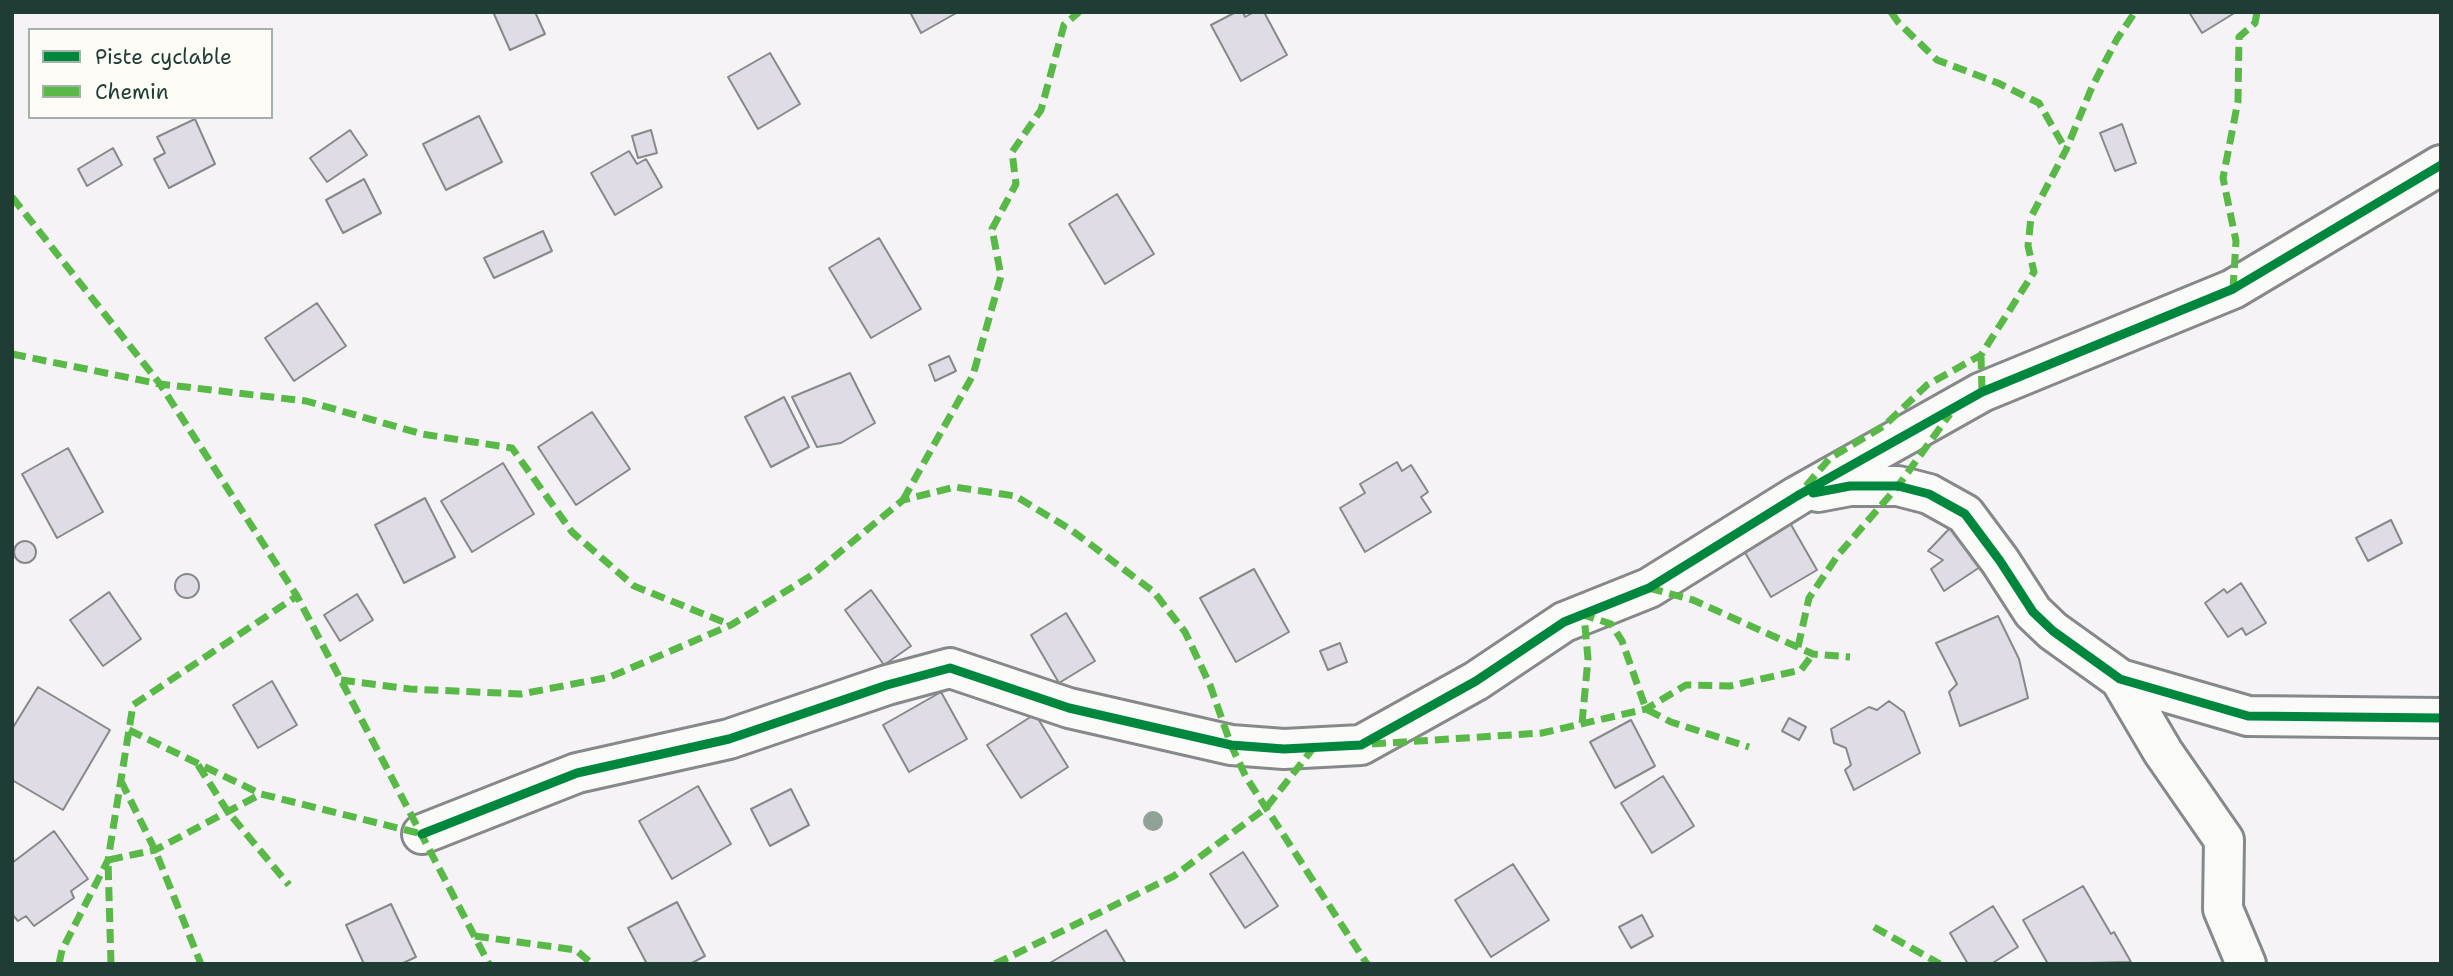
<!DOCTYPE html>
<html>
<head>
<meta charset="utf-8">
<style>
  body { margin:0 }
  #map { position:relative; width:2453px; height:976px; overflow:hidden; background:#f6f3f7; font-family:"Shantell Sans",sans-serif }
  canvas { display:block }
  .frame { position:absolute; inset:0; border:14px solid #1f3d34; pointer-events:none }
  .legend { position:absolute; left:28px; top:28px; width:245px; height:91px; box-sizing:border-box; background:#fdfcf7; border:2px solid #a4b0a9; margin:0; padding:9px 12px; list-style:none; font-size:21px; color:#1f3d34 }
  .legend li { display:flex; align-items:center; gap:14px; height:35px }
  .legend b { width:35px; border:2px solid #a4b0a9 }
</style>
</head>
<body>
<div id="map">
<canvas width="2453" height="976"></canvas>
<div class="frame"></div>
<ul class="legend">
<li><b style="height:9px;background:#00873e"></b>Piste cyclable</li>
<li><b style="height:9px;background:#58b947"></b>Chemin</li>
</ul>
</div>
<script>
const ctx = document.querySelector('canvas').getContext('2d');
ctx.lineJoin = 'round';
function paint(path, color) { ctx.fillStyle = color; ctx.fill(path, 'evenodd'); }
function strokePath(path, color, width, dash) { ctx.strokeStyle = color; ctx.lineWidth = width; ctx.lineCap = dash ? 'butt' : 'round'; ctx.setLineDash(dash || []); ctx.stroke(path); }
const building = new Path2D(`
  M498 12H535L545 34 510 50 494 14Z
  M910 12H958L921 33Z
  M1236 12H1243L1245 17 1254 12H1264L1287 55 1241 81 1211 25Z
  M2189 12H2236L2202 33Z
  M770 53 800 104 758 129 728 77Z
  M479 116 502 162 446 190 423 144Z
  M195 119 215 164 169 188 154 159 165 153 157 137Z
  M2122 124 2136 163 2115 171 2100 133Z
  M350 130 367 155 327 182 310 158Z
  M651 130 657 153 638 158 632 136Z
  M113 148 122 165 87 186 78 169Z
  M629 151 637 164 646 159 662 187 615 215 591 173Z
  M364 179 381 213 343 233 326 200Z
  M1117 194 1154 254 1105 284 1069 224Z
  M543 231 552 251 494 278 484 258Z
  M879 238 921 309 871 338 829 268Z
  M317 303 346 346 294 381 265 338Z
  M949 356 956 371 935 381 929 365Z
  M850 373 875 423 841 443 817 447 792 397Z
  M784 397 809 447 771 467 745 417Z
  M592 412 630 469 576 505 538 447Z
  M68 448 103 512 57 538 22 474Z
  M1397 462 1402 471 1411 465 1428 492 1421 497 1431 512 1365 552 1340 508 1365 493 1360 484Z
  M503 463 534 514 472 552 441 501Z
  M425 498 455 557 404 583 375 525Z
  M1786 516 1817 570 1771 597 1740 544Z
  M2391 520 2402 543 2368 561 2356 538Z
  M1950 528 1971 546 1983 565 1944 591 1931 569 1943 560 1928 551Z
  M14 552a11 11 0 1 1 22 0a11 11 0 1 1-22 0Z
  M1254 569 1289 632 1236 662 1200 598Z
  M175 586a12 12 0 1 1 24 0a12 12 0 1 1-24 0Z
  M2241 583 2266 623 2246 635 2242 628 2228 637 2205 603 2224 589 2227 593Z
  M871 590 911 646 884 665 845 610Z
  M109 592 141 639 103 666 70 620Z
  M357 594 373 620 340 641 324 615Z
  M1066 613 1095 661 1059 683 1031 635Z
  M1998 616 2019 659 2028 698 1960 726 1949 692 1957 684 1936 643Z
  M1340 643 1347 662 1328 670 1320 651Z
  M272 681 297 725 258 748 233 705Z
  M38 687 110 730 63 810 12 780V729Z
  M941 692 967 739 909 772 883 725Z
  M1889 701 1904 712 1920 753 1854 790 1845 770 1851 765 1846 748 1834 743 1831 729 1869 707 1877 710Z
  M1035 714 1068 767 1021 798 987 745Z
  M1789 718 1806 727 1799 740 1782 731Z
  M1631 720 1655 766 1615 788 1590 742Z
  M1663 776 1694 826 1652 853 1621 803Z
  M698 786 731 844 672 879 639 821Z
  M791 789 809 825 770 846 751 809Z
  M54 831 88 879 71 891 74 898 34 926 26 916 18 921 12 914V863Z
  M1243 852 1278 906 1245 928 1210 874Z
  M1513 864 1549 920 1491 957 1455 900Z
  M2083 886 2111 934 2114 932 2131 962 2048 964 2023 920Z
  M677 902 705 956 690 964H647L628 928Z
  M391 904 416 957 401 964H364L346 925Z
  M1993 906 2018 947 1991 964H1968L1950 933Z
  M1642 915 1653 936 1631 948 1619 927Z
  M1106 930 1126 964H1048Z`);
paint(building, '#e0dce6');
strokePath(building, '#85898a', 2);
const minor = new Path2D(`
  M1818 492 1850 486H1898L1929 494 1965 514 2000 561 2033 612 2053 631 2120 679 2248 716 2441 718
  M2120 679 2163 752 2224 840 2223 909 2246 964
  M422 834 577 773 729 739 887 685 950 668 1069 708 1231 745 1284 749 1361 745 1476 681 1564 622 1649 588 1797 496 1982 392 2233 289 2441 165`);
strokePath(minor, '#85898a', 44);
strokePath(minor, '#fafaf9', 38);
strokePath(new Path2D(`
  M1891 12 1898 22 1937 60 1998 83 2039 103 2066 150
  M12 197 160 384 297 596 489 964
  M2233 289 2236 241 2223 178 2238 101 2239 37 2255 23 2257 12
  M12 354 160 384 306 401 422 434 512 448 572 532 634 586 731 625
  M1981 355 1982 392
  M1806 486 1830 458 1884 426 1927 385 1981 355 2034 272 2028 246 2031 217 2066 150 2092 87 2117 39 2135 12
  M903 500 973 375 1001 276 992 229 1016 184 1012 152 1041 110 1064 25 1079 12
  M1649 588 1693 600 1813 654 1850 657
  M1798 647 1809 598 1838 555 1898 486 1950 414
  M341 680 410 689 521 694 610 677 731 625 812 575 903 500 955 487 1015 496 1070 529 1154 592 1185 632 1210 685 1231 745 1246 777 1367 964
  M1582 723 1588 659 1584 615 1611 624 1622 641 1646 709 1671 722 1749 747
  M129 730 261 794 422 834
  M1372 744 1542 733 1646 709 1686 685 1730 686 1801 670 1813 654
  M198 765 228 812 289 885
  M121 781 155 850 201 964
  M1874 927 1940 964
  M475 936 576 950 592 964
  M59 964 62 950 108 860 133 705 297 596
  M111 964 108 860 155 850 261 794
  M995 964 1174 876 1266 808 1315 746`), '#58b947', 7, [14, 7]);
strokePath(new Path2D(`
  M1813 493 1850 486H1898L1929 494 1965 514 2000 561 2033 612 2053 631 2120 679 2248 716 2441 718
  M422 834 577 773 729 739 887 685 950 668 1069 708 1231 745 1284 749 1361 745 1476 681 1564 622 1649 588 1797 496 1982 392 2233 289 2441 165`), '#00873e', 9);
ctx.fillStyle = '#90a198';
for (const [x, y] of [
  [1153,821]
]) { ctx.beginPath(); ctx.arc(x, y, 10, 0, 2 * Math.PI); ctx.fill(); }
</script>
</body>
</html>
